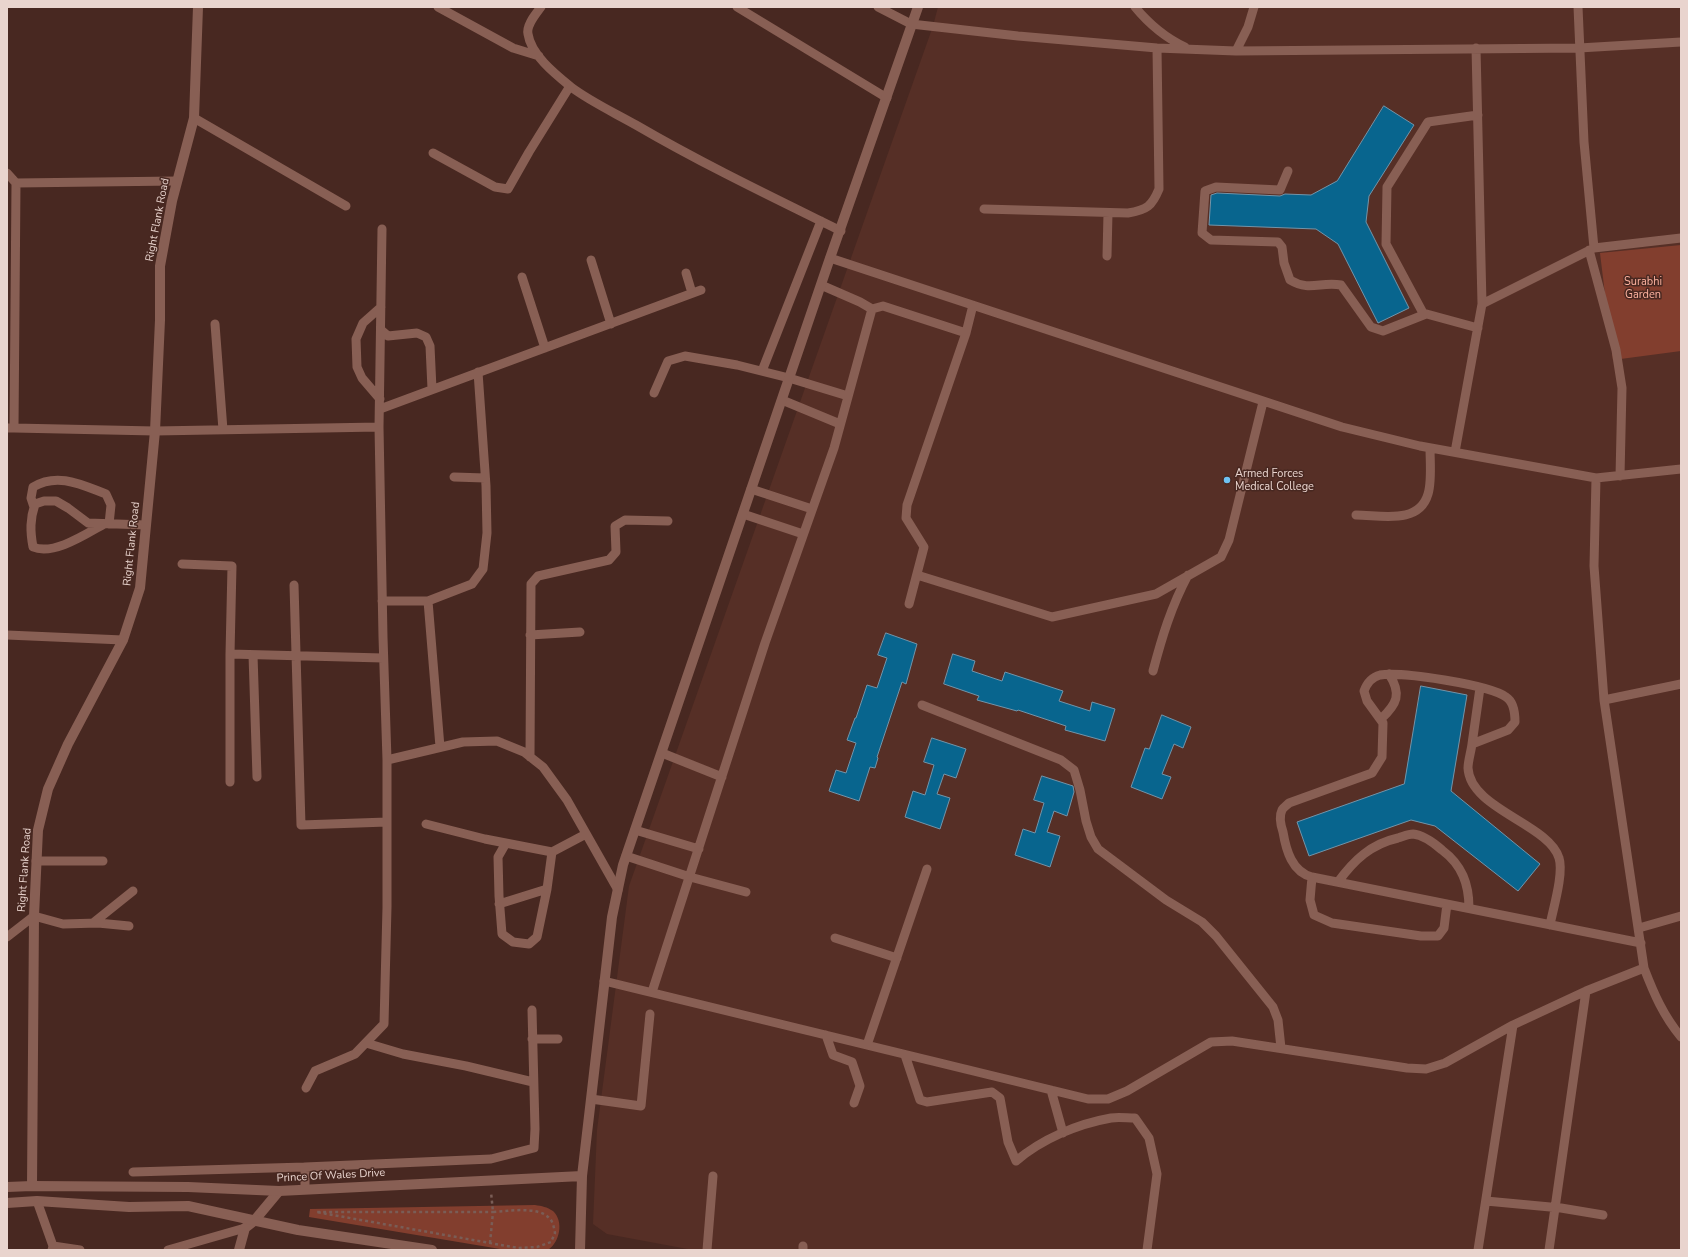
<!DOCTYPE html>
<html>
<head>
<meta charset="utf-8">
<style>
  body { margin:0 }
  #map { position:relative; width:1688px; height:1257px; overflow:hidden; background:#482821; font-family:"Nunito Sans",sans-serif }
  canvas { display:block }
  .frame { position:absolute; inset:0; border:8px solid #e9d4ce; pointer-events:none }
</style>
</head>
<body>
<div id="map">
<canvas width="1688" height="1257"></canvas>
<div class="frame"></div>
</div>
<script>
const ctx = document.querySelector('canvas').getContext('2d');
ctx.lineJoin = 'round';
function paint(path, color) { ctx.fillStyle = color; ctx.fill(path, 'evenodd'); }
function strokePath(path, color, width, dash) { ctx.strokeStyle = color; ctx.lineWidth = width; ctx.lineCap = dash ? 'butt' : 'round'; ctx.setLineDash(dash || []); ctx.stroke(path); }
function drawText(font, color, halo, rows, align = 'center') {
  ctx.font = font + ' "Nunito Sans",sans-serif'; ctx.lineWidth = 3; ctx.setLineDash([]); ctx.textBaseline = 'middle'; ctx.strokeStyle = halo; ctx.fillStyle = color; for (const [text, x, y, turn = 0] of rows) {
    ctx.save(); ctx.translate(x, y); ctx.rotate((+turn || 0) * Math.PI / 180); ctx.textAlign = isNaN(turn) ? turn : align; if (halo) ctx.strokeText(text, 0, 0); ctx.fillText(text, 0, 0); ctx.restore();
  }
}
paint(new Path2D(`
  M938 7H1681V1250H693L607 1234 593 1224 597 1130 629 886 933 26Z`), '#562f26');
paint(new Path2D(`
  M1681 245V351L1613 360 1600 253Z
  M535 1205C542 1206 547 1207 553 1211 564 1221 560 1242 548 1250H506L309 1217 310 1209Z`), '#823e2e');
const building = new Path2D(`
  M1384 106 1414 125 1369 196 1366 222 1409 308 1378 323 1338 244 1316 229 1209 225 1211 195 1217 193 1280 196 1285 194 1311 195 1337 181Z
  M886 633 917 644 906 684 902 682 877 757 878 758 875 768 870 767 859 801 829 791 836 770 846 773 856 743 847 740 855 718H856L867 685 877 688 887 658 878 655Z
  M953 654 975 661 972 671 1002 681 1005 672 1063 691 1059 701 1090 711 1092 702 1115 709 1105 741 1065 730 1066 726 1018 710 1017 711 977 700 979 696 944 684Z
  M1421 686 1467 695 1451 791 1540 864 1518 891 1435 826 1411 820 1309 856 1297 822 1404 784Z
  M1162 715 1191 727 1183 748 1174 744 1162 774 1171 777 1162 799 1131 787 1145 748 1149 749Z
  M932 738 966 749 956 778 944 774 937 794 950 798 940 829 905 817 913 791 925 795 934 765 924 762Z
  M1042 776 1073 786 1074 792 1067 816 1054 811 1047 832 1060 836 1050 867 1015 855 1023 829 1035 833 1044 803 1034 800Z`);
paint(building, '#08658e');
strokePath(building, '#7294a9', 1);
strokePath(new Path2D(`
  M490 1243 493 1212H316L518 1248 537 1247 551 1242 555 1233C554 1228 553 1221 549 1218 539 1206 507 1211 493 1212L491 1192`), '#7a5d56', 2.5, [3, 3]);
strokePath(new Path2D(`
  M438 7 513 48 539 56
  M541 7C536 14 526 25 528 34 531 55 555 74 571 87 591 102 615 113 636 125 703 164 772 197 841 231
  M737 7 887 98
  M878 7 911 24 1018 36 1157 48 1236 51 1579 48 1681 42
  M1135 7C1149 24 1166 38 1185 47
  M1578 7 1584 142 1594 248
  M1476 48 1482 304
  M1236 51 1248 27 1254 7
  M1478 115 1428 122 1387 187 1386 244 1423 313 1478 328
  M194 118 346 206
  M433 153 495 187 508 189 529 152 570 86
  M1288 171 1280 190 1216 187 1205 191 1202 233 1211 240 1278 242 1282 247 1284 263 1290 280C1310 292 1321 281 1341 285L1371 327 1383 331 1426 314
  M7 173 16 183 177 181
  M984 209 1128 213C1147 210 1152 206 1159 189L1157 48
  M382 229 379 427 383 637 387 760 463 742 497 741 524 752 543 767 567 800 618 890
  M1589 250 1616 350 1622 388 1620 476
  M1107 256 1108 213
  M830 258 1342 427 1420 446 1596 478 1681 469
  M591 260 611 324
  M686 273 692 293
  M522 277 545 348
  M821 285 860 302 872 309 883 306 966 333
  M215 324 223 430
  M381 330 388 336 417 333 426 337 430 346 432 389
  M762 371 821 221
  M654 393 668 361 685 356 737 365 789 378 848 396
  M380 399 362 378 357 367 356 339 363 323 381 307
  M782 400 840 424
  M380 409 701 290
  M7 428H14L16 183
  M14 428 155 431 379 427
  M1455 452 1482 304 1594 248 1681 238
  M454 477 485 478
  M1596 478 1594 566 1604 700 1644 968C1654 994 1663 1015 1681 1037
  M751 489 812 509
  M34 507 31 498 33 487C58 472 82 485 106 494L111 505 109 524
  M743 514 803 534
  M1356 515C1381 515 1419 525 1428 494 1432 482 1430 461 1430 448
  M104 524C86 534 53 556 33 547 30 531 30 519 35 504L44 501H56L68 508 88 523 146 525
  M182 564 232 566 230 654V782
  M917 575 1052 617 1156 594 1221 557 1229 540 1263 402
  M294 585 301 825 387 822
  M382 601H428L440 747
  M428 601 472 584 483 569 487 533 486 486 478 372
  M909 604 924 547 906 518 907 505 966 333 973 305
  M7 635 123 640
  M530 635 580 632
  M230 654 383 658
  M253 655 257 777
  M1153 671C1162 637 1171 607 1188 575
  M1604 700 1681 684
  M922 705 1061 760 1074 770 1080 790 1086 821 1091 837 1098 849 1166 900 1202 922 1216 936 1273 1007 1278 1020 1281 1048
  M1381 719C1397 704 1402 694 1389 674
  M1472 744 1480 688
  M662 753 722 777
  M530 757 531 584 538 576 609 560 616 552 615 526 625 520 668 521
  M426 824 485 839 552 852 586 834
  M635 830 699 849
  M506 843 498 857 499 896 502 934 513 942 529 944 537 937 547 889 552 852
  M626 856 690 877 746 892
  M36 861H103
  M1312 877 1310 900 1314 915 1332 923 1421 936H1438L1444 928 1447 904
  M1338 882C1354 860 1371 844 1398 838 1402 837 1408 834 1413 834 1424 835 1434 843 1442 850 1462 865 1469 884 1469 908
  M499 904 547 889
  M93 923 133 891
  M1550 925C1553 909 1564 873 1559 858 1549 824 1470 809 1468 768 1468 761 1471 752 1472 744L1508 730 1515 722C1515 713 1514 702 1506 697 1490 685 1400 671 1380 675 1372 677 1367 683 1364 691L1367 701 1383 723 1382 757 1372 773 1289 803C1287 805 1283 808 1282 810 1279 816 1281 826 1283 832 1286 850 1292 872 1312 877L1641 943
  M1639 928 1681 916
  M7 937 34 916 63 924 98 923 129 926
  M835 938 897 958
  M604 981 1088 1099H1108L1127 1091 1211 1042 1232 1041 1407 1068 1426 1069 1445 1063 1513 1025 1586 991 1644 968
  M652 992 765 643 834 448 872 309
  M826 1035 833 1055 852 1062 860 1086 854 1103
  M532 1039H558
  M366 1043 403 1054 466 1066 533 1082
  M867 1045 927 869
  M905 1055 920 1100 927 1102 992 1092 1000 1098 1008 1142 1016 1161C1042 1139 1077 1124 1111 1118 1118 1117 1127 1118 1135 1118L1149 1138 1157 1174 1147 1250
  M306 1088 315 1071 355 1054 384 1024 387 907V760
  M1051 1090 1063 1133
  M591 1099 641 1106 650 1014
  M133 1172 305 1167
  M305 1189V1167L491 1159 534 1148 535 1129 532 1010
  M37 1201 53 1246 52 1250
  M1486 1201 1561 1208 1603 1215
  M53 1246 80 1250
  M168 1250 245 1228
  M707 1250 713 1176
  M803 1250V1246
  M1478 1250 1513 1025
  M1549 1250 1586 991`), '#885f54', 9);
strokePath(new Path2D(`
  M32 1186 34 916 38 830 48 789 68 744 123 640 140 588 155 431 160 320V266L172 201 194 118 198 7
  M239 1250 245 1228 254 1221 279 1191`), '#885f54', 10);
strokePath(new Path2D(`
  M7 1187 32 1186 188 1187 279 1191 582 1176
  M7 1203 37 1201 129 1207 188 1206 298 1230 432 1250
  M580 1250 582 1176 591 1099 612 917 623 865 830 258 918 7`), '#885f54', 10);
for (const [x, y, r, color] of [
  [1227,480,4,"#6ec2f3"]
]) { const dot = new Path2D(); dot.arc(x, y, r, 0, 2 * Math.PI); ctx.fillStyle = color; ctx.fill(dot); strokePath(dot, '#482821', 1.5); }
drawText('11px', '#e9d4ce', '#482821', [
  ["Right Flank Road",158,220,-79],
  ["Right Flank Road",132,544,-84],
  ["Right Flank Road",25,870,-86],
  ["Prince Of Wales Drive",331,1176,-3]
]);
drawText('11px', '#fdb19e', '#482821', [
  ["Surabhi",1643,282],
  ["Garden",1643,295]
]);
drawText('11px', '#e9d4ce', '#482821', [
  ["Armed Forces",1235,474],
  ["Medical College",1235,487]
], 'left');
</script>
</body>
</html>
